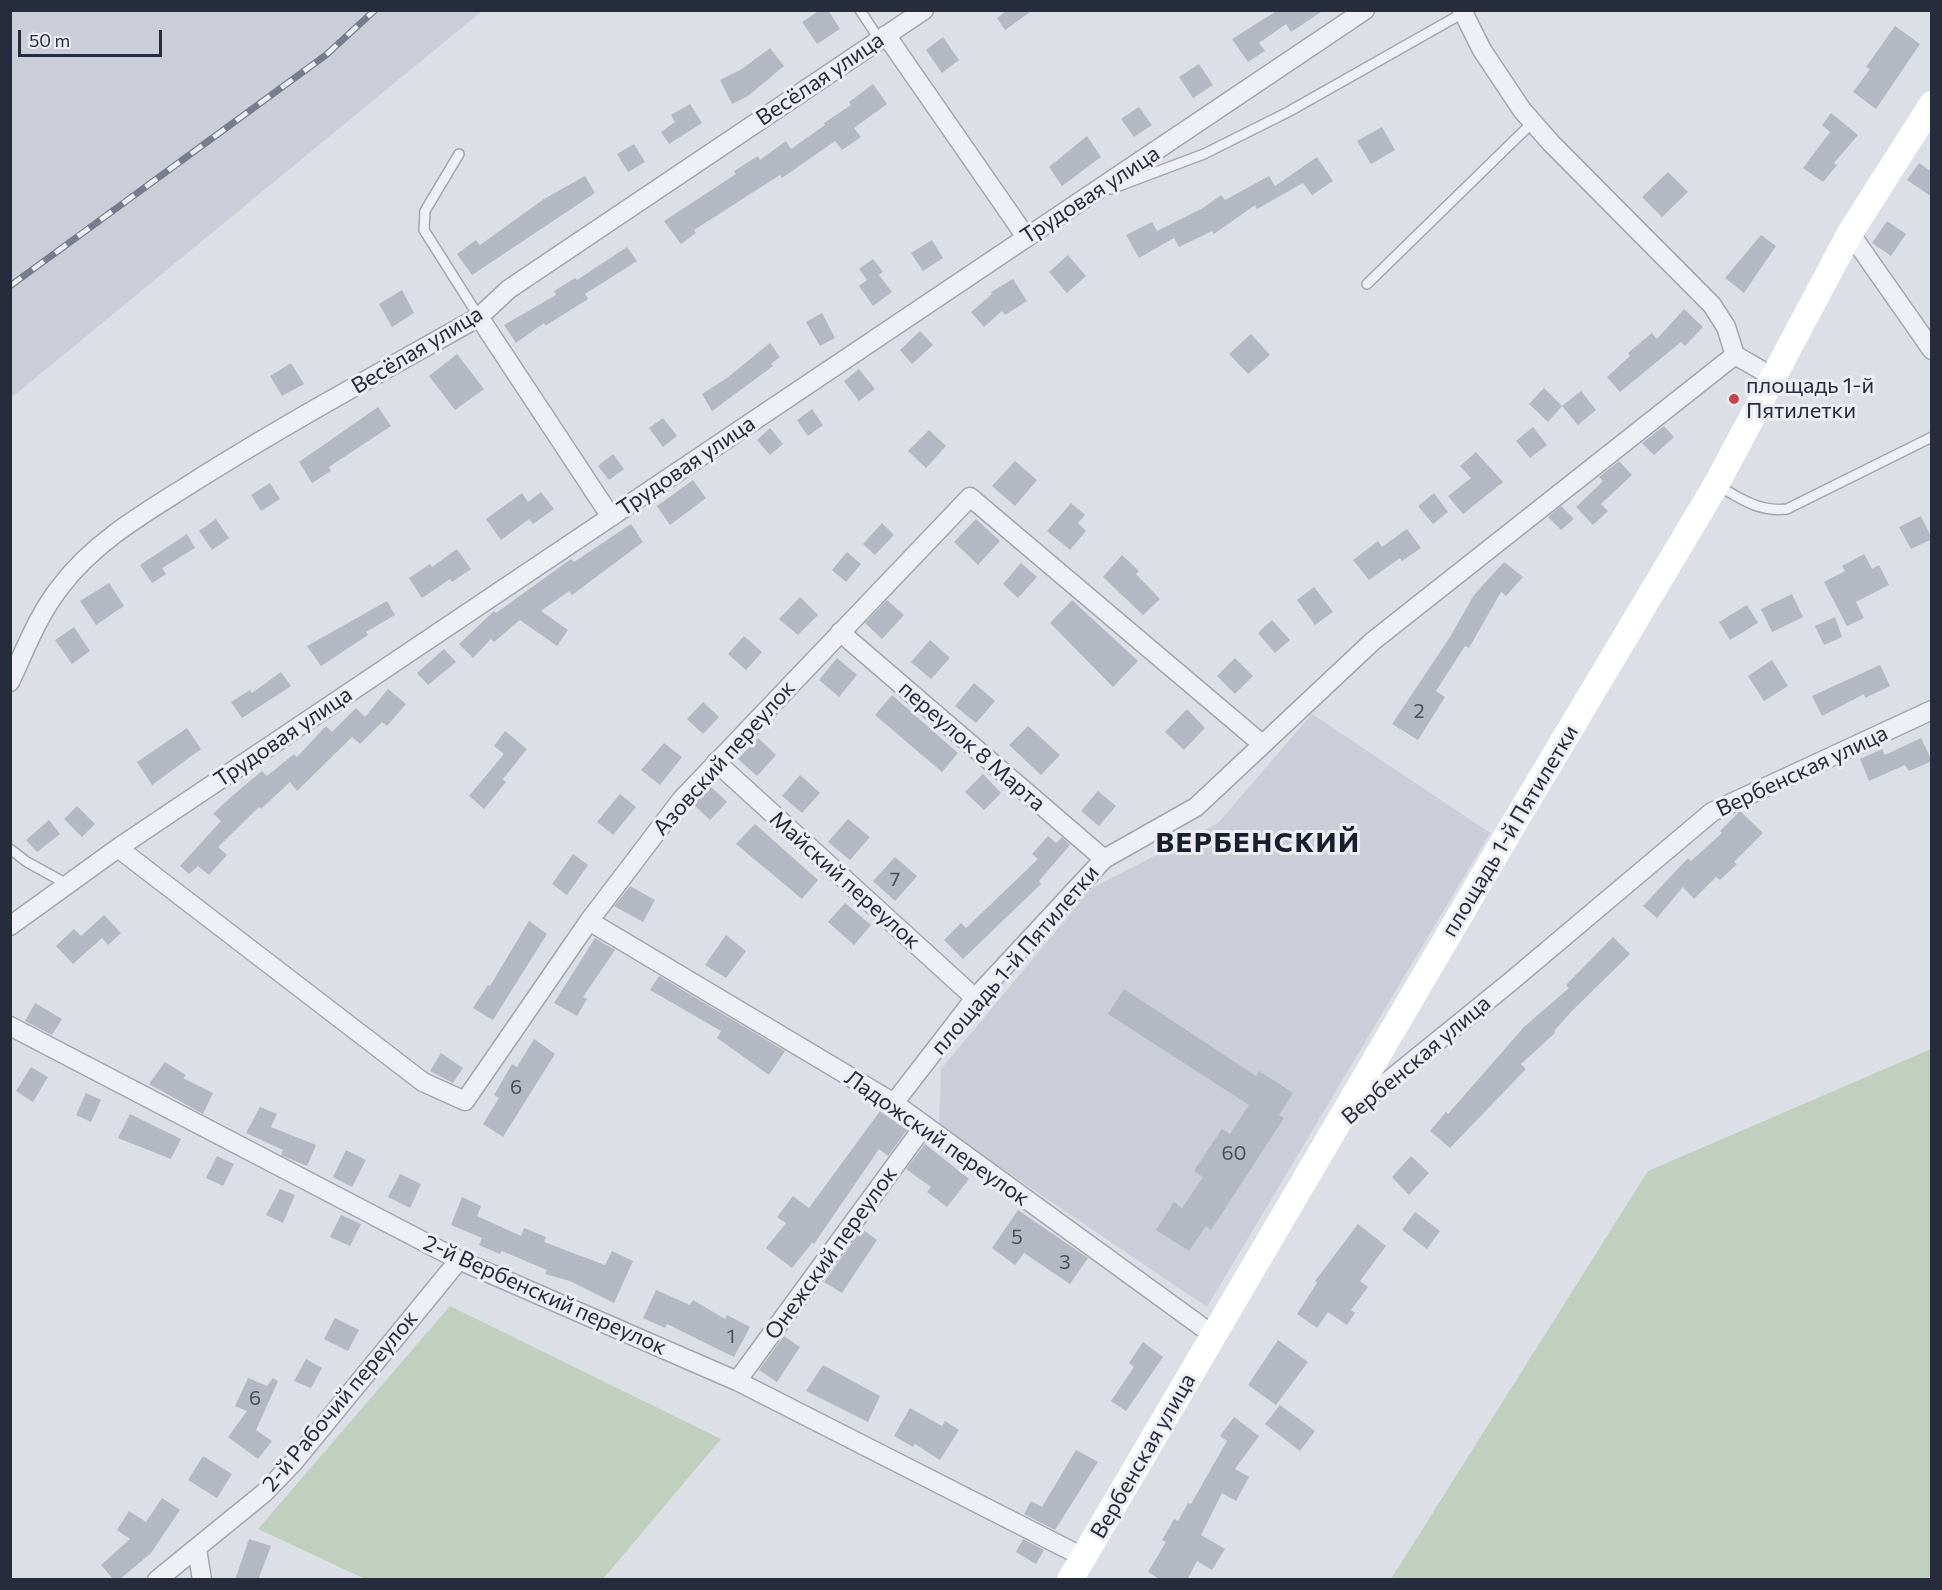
<!DOCTYPE html>
<html>
<head>
<meta charset="utf-8">
<style>
  body { margin:0 }
  #map { position:relative; width:1942px; height:1590px; overflow:hidden; background:#dddfe6; font-family:Commissioner,sans-serif }
  canvas { display:block }
  .frame { position:absolute; inset:0; border:12px solid #272c3c; pointer-events:none }
  .scale { position:absolute; left:18px; top:30px; width:144px; height:27px; box-sizing:border-box; border:3px solid #272c3c; border-top:0; padding-left:8px; font-size:18px; line-height:21px; white-space:nowrap; color:#272c3c; -webkit-text-stroke:4px #eceef4; paint-order:stroke }
</style>
</head>
<body>
<div id="map">
<canvas width="1942" height="1590"></canvas>
<div class="frame"></div>
<div class="scale">50 m</div>
</div>
<script>
const ctx = document.querySelector('canvas').getContext('2d');
ctx.lineJoin = 'round';
function paint(path, color) { ctx.fillStyle = color; ctx.fill(path, 'evenodd'); }
function strokePath(path, color, width, dash) { ctx.strokeStyle = color; ctx.lineWidth = width; ctx.lineCap = dash ? 'butt' : 'round'; ctx.setLineDash(dash || []); ctx.stroke(path); }
function drawText(font, color, halo, rows, align = 'center') {
  ctx.font = font + ' Commissioner,sans-serif'; ctx.lineWidth = 6; ctx.setLineDash([]); ctx.textBaseline = 'middle'; ctx.strokeStyle = halo; ctx.fillStyle = color; for (const [text, x, y, turn = 0] of rows) {
    ctx.save(); ctx.translate(x, y); ctx.rotate((+turn || 0) * Math.PI / 180); ctx.textAlign = isNaN(turn) ? turn : align; if (halo) ctx.strokeText(text, 0, 0); ctx.fillText(text, 0, 0); ctx.restore();
  }
}
paint(new Path2D(`
  M11 10H482V11L11 398Z
  M1312 714 1490 833 1207 1307 939 1126 941 1069 1092 888 1218 823Z`), '#cbced8');
paint(new Path2D(`
  M1931 1049V1579H1391L1648 1171Z
  M450 1306 721 1439 603 1579H365L258 1529Z`), '#c1d0be');
paint(new Path2D(`
  M820 10H828L840 29 817 44 802 22Z
  M1007 10H1033L1005 30 997 18Z
  M1278 10H1324L1291 32 1286 24 1259 43 1265 51 1248 62 1232 39Z
  M1895 26 1920 44 1876 109 1853 92 1870 69 1866 67Z
  M943 37 959 60 942 73 926 50Z
  M770 48 784 66 748 96 732 104 720 80 742 69Z
  M1199 64 1213 85 1193 98 1179 77Z
  M873 84 887 104 854 128 861 137 842 150 835 141 782 178 780 175 694 230 696 233 681 244 664 221 736 174 734 171 758 156 760 160 786 141 791 149 825 125 824 123 851 105 849 102Z
  M690 104 702 123 669 144 661 132 675 122 671 115Z
  M1139 107 1152 125 1134 137 1121 119Z
  M1831 113 1858 135 1834 163 1837 165 1823 182 1803 168 1830 132 1822 125Z
  M1382 127 1395 150 1371 164 1357 141Z
  M1087 136 1101 157 1062 186 1049 167Z
  M634 144 645 162 628 172 617 154Z
  M1317 157 1333 181 1312 195 1303 183 1257 209 1255 205 1214 234 1212 231 1179 247 1174 238 1139 258 1126 235 1152 222 1157 231 1203 208 1221 195 1225 200 1269 176 1275 186Z
  M1919 163 1932 172V197L1907 180Z
  M1668 172 1688 192 1662 217 1642 197Z
  M585 176 595 193 472 275 457 254 476 240 480 245 544 199Z
  M1887 221 1906 234 1891 256 1872 243Z
  M1761 235 1776 246 1744 293 1725 278Z
  M932 240 943 258 923 271 911 253Z
  M627 247 637 261 585 294 588 299 545 326 544 323 516 343 504 325 556 295 554 291 575 278 577 280Z
  M1068 255 1086 276 1067 293 1049 272Z
  M873 259 883 272 879 275 892 292 873 306 859 286 867 280 859 269Z
  M1013 279 1027 301 1005 315 1002 311 984 327 971 312 992 294 991 292Z
  M402 290 414 313 392 327 379 304Z
  M1684 309 1703 327 1685 346 1681 342 1620 392 1607 377 1630 356 1628 353 1652 333 1657 339Z
  M822 313 835 338 820 346 806 322Z
  M920 331 933 345 912 364 900 350Z
  M1251 334 1270 355 1248 374 1229 354Z
  M770 343 780 357 771 364 773 366 712 411 702 394 727 378Z
  M457 354 484 389 455 410 429 376Z
  M291 363 304 384 282 396 270 376Z
  M859 369 875 389 859 401 844 381Z
  M1544 388 1562 406 1548 422 1529 404Z
  M1581 391 1596 410 1578 425 1562 406Z
  M378 407 391 426 329 467 331 471 312 483 299 462Z
  M812 409 823 425 808 436 797 420Z
  M663 418 677 436 663 447 649 428Z
  M1664 426 1674 437 1654 455 1642 443Z
  M1533 427 1547 445 1530 458 1516 441Z
  M770 428 783 444 770 455 757 440Z
  M929 430 946 446 926 468 908 451Z
  M1476 452 1503 482 1463 514 1448 496 1471 478 1460 466Z
  M613 454 624 469 609 480 598 466Z
  M1015 461 1037 480 1015 506 992 486Z
  M1619 461 1632 475 1601 504 1608 511 1593 525 1576 507 1603 481 1599 477Z
  M693 480 706 498 670 525 657 506Z
  M270 483 280 499 261 511 251 495Z
  M541 492 554 509 533 524 529 519 501 540 486 519 522 493 528 502Z
  M1434 493 1448 512 1433 524 1418 506Z
  M1071 503 1085 515 1078 523 1086 531 1070 550 1047 531Z
  M1561 506 1574 519 1561 530 1548 517Z
  M1921 516 1932 539 1911 549 1899 527Z
  M216 519 229 538 212 550 199 531Z
  M976 519 1000 541 978 565 954 542Z
  M882 523 894 535 875 555 863 544Z
  M631 524 643 542 572 595 569 591 541 611 568 630 557 646 520 620 494 642 491 639 473 658 459 644 494 611 496 613 571 559 574 562Z
  M1407 529 1421 548 1402 561 1400 558 1369 580 1353 560 1378 541 1382 547Z
  M187 534 195 548 162 568 166 574 152 583 140 565Z
  M457 549 471 569 452 582 450 579 422 598 409 578 430 564 432 567Z
  M847 552 861 564 846 582 832 570Z
  M1864 554 1872 569 1879 565 1889 585 1856 602 1864 618 1847 626 1824 582 1845 571 1842 566Z
  M1122 555 1139 571 1136 574 1160 599 1143 615 1103 577Z
  M1504 562 1523 577 1506 596 1501 592 1469 648 1465 646 1436 691 1445 697 1418 740 1392 724 1450 637 1474 595Z
  M1021 563 1037 577 1018 598 1003 584Z
  M109 583 124 606 96 625 80 601Z
  M1314 587 1333 612 1315 625 1297 600Z
  M1792 594 1803 617 1772 632 1761 609Z
  M800 597 818 615 798 635 779 619Z
  M887 600 904 615 882 639 865 623Z
  M1072 600 1138 661 1113 687 1050 623Z
  M387 601 395 615 366 632 368 635 321 666 307 646Z
  M1747 605 1758 623 1730 640 1719 622Z
  M1835 617 1842 637 1824 645 1815 626Z
  M1272 620 1290 640 1275 653 1258 633Z
  M74 627 90 651 72 664 55 640Z
  M744 636 762 652 746 670 728 654Z
  M930 640 950 658 931 679 911 662Z
  M444 649 456 662 428 685 417 673Z
  M837 658 857 675 839 697 819 680Z
  M1235 658 1253 676 1235 694 1217 676Z
  M1772 660 1788 686 1764 701 1748 676Z
  M1880 665 1890 686 1865 698 1864 694 1822 716 1812 696Z
  M281 672 291 686 242 718 231 702 250 690 252 693Z
  M974 683 995 701 976 723 955 706Z
  M388 689 406 704 387 726 382 722 360 744 352 737 297 791 290 782 261 809 259 807 218 847 227 855 209 875 198 866 189 874 180 866 221 821 213 814 232 796 262 771 267 776 294 754 297 757 326 726 332 732 356 708 365 717Z
  M892 695 958 753 942 772 875 715Z
  M703 702 719 717 703 734 687 719Z
  M1187 709 1205 728 1184 750 1165 732Z
  M1028 726 1060 755 1041 775 1009 745Z
  M187 728 201 749 152 785 137 762Z
  M505 731 527 749 503 779 506 782 484 809 469 796 504 754 494 746Z
  M758 738 776 755 757 776 738 759Z
  M1921 738 1932 761 1909 771 1905 765 1869 781 1860 759 1882 749 1885 755Z
  M664 743 682 757 660 785 641 770Z
  M983 774 1001 793 984 810 965 792Z
  M800 775 820 793 802 813 782 796Z
  M710 786 727 802 710 820 693 804Z
  M1098 791 1116 806 1099 826 1081 811Z
  M620 794 636 807 613 835 597 822Z
  M77 806 95 824 82 837 64 819Z
  M1740 811 1763 833 1734 862 1737 864 1720 880 1716 877 1694 899 1683 887 1657 918 1643 906 1688 858 1691 861 1722 833 1720 831Z
  M848 819 870 837 850 860 828 842Z
  M49 820 60 834 37 852 26 840Z
  M755 824 818 880 802 899 736 844Z
  M1048 836 1056 843 1062 837 1070 845 1039 881 1041 884 963 959 944 940 961 923 966 928 1038 859 1032 854Z
  M573 854 588 865 567 895 552 884Z
  M895 857 917 876 895 901 873 881Z
  M630 886 655 900 643 922 614 906Z
  M845 903 871 925 854 945 828 922Z
  M104 915 121 933 108 945 102 938 73 964 56 946 74 929 81 936Z
  M529 921 547 934 493 1020 473 1008 488 985 490 986Z
  M726 935 746 951 726 978 705 965Z
  M1613 937 1630 954 1572 1011 1554 1031 1555 1033 1521 1064 1526 1069 1450 1148 1430 1131 1446 1112 1448 1114 1524 1027 1569 988 1566 985Z
  M595 938 615 950 583 997 587 999 577 1016 554 1003Z
  M659 976 785 1051 769 1075 717 1038 721 1031 650 990Z
  M1124 989 1256 1076 1259 1071 1293 1093 1279 1115 1284 1118 1211 1230 1206 1226 1189 1251 1156 1230 1174 1202 1182 1208 1203 1177 1194 1171 1222 1129 1230 1134 1249 1105 1108 1014Z
  M35 1003 62 1019 52 1035 25 1021Z
  M534 1039 555 1054 503 1137 483 1124 499 1098 494 1095 512 1064 517 1067Z
  M441 1053 463 1068 453 1083 430 1071Z
  M165 1062 186 1075 183 1078 213 1093 203 1114 149 1084Z
  M31 1067 48 1077 33 1102 16 1091Z
  M86 1093 101 1100 91 1122 76 1115Z
  M260 1107 277 1114 271 1127 316 1145 307 1166 281 1155 283 1150 246 1133Z
  M880 1111 907 1130 888 1156 879 1149 814 1244 812 1243 792 1268 766 1248 786 1223 777 1217 793 1196 809 1208Z
  M130 1114 181 1139 171 1159 118 1138Z
  M925 1144 969 1179 947 1207 927 1192 931 1187 906 1169Z
  M346 1150 366 1160 352 1187 333 1177Z
  M217 1156 234 1164 223 1186 206 1178Z
  M1411 1156 1429 1173 1409 1195 1392 1177Z
  M400 1174 421 1184 410 1208 388 1197Z
  M280 1189 295 1195 283 1223 266 1215Z
  M462 1197 481 1206 477 1216 521 1236 524 1228 546 1237 544 1242 605 1265 612 1251 633 1261 614 1303 570 1281 545 1274 547 1270 502 1251 500 1254 479 1245 482 1238 451 1225Z
  M1018 1210 1088 1258 1070 1284 1024 1253 1015 1265 992 1248Z
  M1415 1212 1440 1231 1427 1249 1402 1230Z
  M341 1215 361 1224 350 1246 330 1237Z
  M1358 1224 1386 1246 1360 1281 1368 1287 1351 1310 1355 1313 1347 1325 1328 1312 1317 1328 1297 1314 1317 1283 1315 1281Z
  M862 1229 877 1240 842 1293 824 1282Z
  M656 1290 690 1305 693 1300 725 1319 727 1315 750 1327 734 1357 667 1324 665 1328 643 1318Z
  M335 1318 359 1330 348 1351 324 1339Z
  M784 1336 800 1347 777 1382 759 1370Z
  M1278 1340 1308 1362 1276 1405 1248 1385Z
  M1143 1342 1163 1357 1126 1411 1111 1401 1134 1367 1129 1363Z
  M306 1359 322 1368 311 1388 294 1381Z
  M823 1365 880 1396 868 1422 806 1391Z
  M248 1378 267 1386 273 1378 278 1381 256 1430 272 1441 258 1459 228 1437 247 1411 235 1406Z
  M1280 1405 1315 1431 1300 1451 1265 1424Z
  M910 1408 942 1426 945 1421 959 1430 940 1460 915 1444 913 1447 894 1436Z
  M1234 1417 1259 1436 1235 1469 1249 1477 1236 1501 1222 1493 1201 1535 1225 1549 1212 1570 1197 1561 1187 1580H1161L1148 1572 1166 1542 1162 1540 1174 1519 1178 1521 1188 1503 1191 1504 1227 1441 1220 1436Z
  M1076 1450 1098 1462 1055 1530 1024 1514 1031 1501 1042 1507Z
  M203 1456 232 1474 217 1498 188 1480Z
  M162 1498 180 1510 151 1553 119 1580H114L101 1565 130 1539 117 1530 129 1511 146 1522Z
  M249 1539 271 1546 258 1580H235Z
  M1023 1539 1044 1550 1036 1564 1016 1552Z`), '#b4b8c3');
const lane = new Path2D(`
  M860 10 879 39
  M459 154 425 211 424 230 479 317
  M1111 189 1204 154 1288 112 1463 13
  M1367 284 1533 122
  M1717 485C1741 499 1759 512 1787 509L1932 437
  M10 849 27 862 67 884`);
const street = new Path2D(`
  M1462 10 1482 50 1522 110 1551 143 1712 305 1726 327 1735 355 1773 377
  M886 35 1026 237
  M1850 233 1932 350
  M479 317 611 517
  M840 632 1104 859
  M10 682C25 650 39 613 61 586 95 541 145 513 192 483 285 424 383 371 479 317L509 289 924 10
  M716 762 975 998
  M118 848 423 1082 465 1101 589 921 681 800 970 497 1262 744
  M589 921 894 1103 1213 1335
  M10 926 118 848 1365 10
  M10 1026 459 1260 737 1381 1083 1557
  M894 1103 975 998 1104 859 1196 807 1373 641 1735 355
  M1350 1112 1509 983 1712 812 1932 710
  M737 1381 924 1126
  M197 1549 202 1580
  M157 1580 264 1493 293 1463 459 1260`);
strokePath(lane, '#a3a6b0', 12);
strokePath(street, '#a3a6b0', 21);
strokePath(lane, '#eff0f5', 9);
strokePath(street, '#eff0f5', 18);
strokePath(new Path2D(`
  M1070 1580 1513 825 1716 485 1850 233 1932 104`), '#fff', 26);
const rail = new Path2D(`
  M10 286 326 55 375 10`);
strokePath(rail, '#777d8f', 7);
strokePath(rail, '#eceef4', 4.5, [14]);
for (const [x, y, r, color] of [
  [1734,399,6,"#c9444a"]
]) { const dot = new Path2D(); dot.arc(x, y, r, 0, 2 * Math.PI); ctx.fillStyle = color; ctx.fill(dot); strokePath(dot, '#eceef4', 2); }
drawText('20px', '#4a4f5e', null, [
  ["2",1419,711],
  ["7",895,879],
  ["6",516,1087],
  ["60",1234,1153],
  ["5",1017,1237],
  ["3",1065,1262],
  ["1",731,1336],
  ["6",255,1398]
]);
drawText('22px', '#272c3c', '#eceef4', [
  ["Весёлая улица",820,79,-34],
  ["Трудовая улица",1090,195,-33],
  ["Весёлая улица",417,350,-31],
  ["Трудовая улица",686,466,-34],
  ["Трудовая улица",283,737,-34],
  ["переулок 8 Марта",972,746,41],
  ["Азовский переулок",724,758,-48],
  ["Вербенская улица",1802,771,-25],
  ["площадь 1-й Пятилетки",1510,831,-59],
  ["Майский переулок",845,880,42],
  ["площадь 1-й Пятилетки",1015,960,-49],
  ["Вербенская улица",1416,1060,-40],
  ["Ладожский переулок",937,1138,35],
  ["Онежский переулок",831,1253,-54],
  ["2-й Вербенский переулок",545,1295,24],
  ["2-й Рабочий переулок",340,1401,-50],
  ["Вербенская улица",1143,1456,-60]
]);
drawText('22px', '#272c3c', '#eceef4', [
  ["площадь 1-й",1746,386],
  ["Пятилетки",1746,411]
], 'left');
ctx.letterSpacing = '1.5px';
drawText('bold 28px', '#191e2d', '#eceef4', [
  ["ВЕРБЕНСКИЙ",1258,843]
]);
ctx.letterSpacing = '0px';
</script>
</body>
</html>
